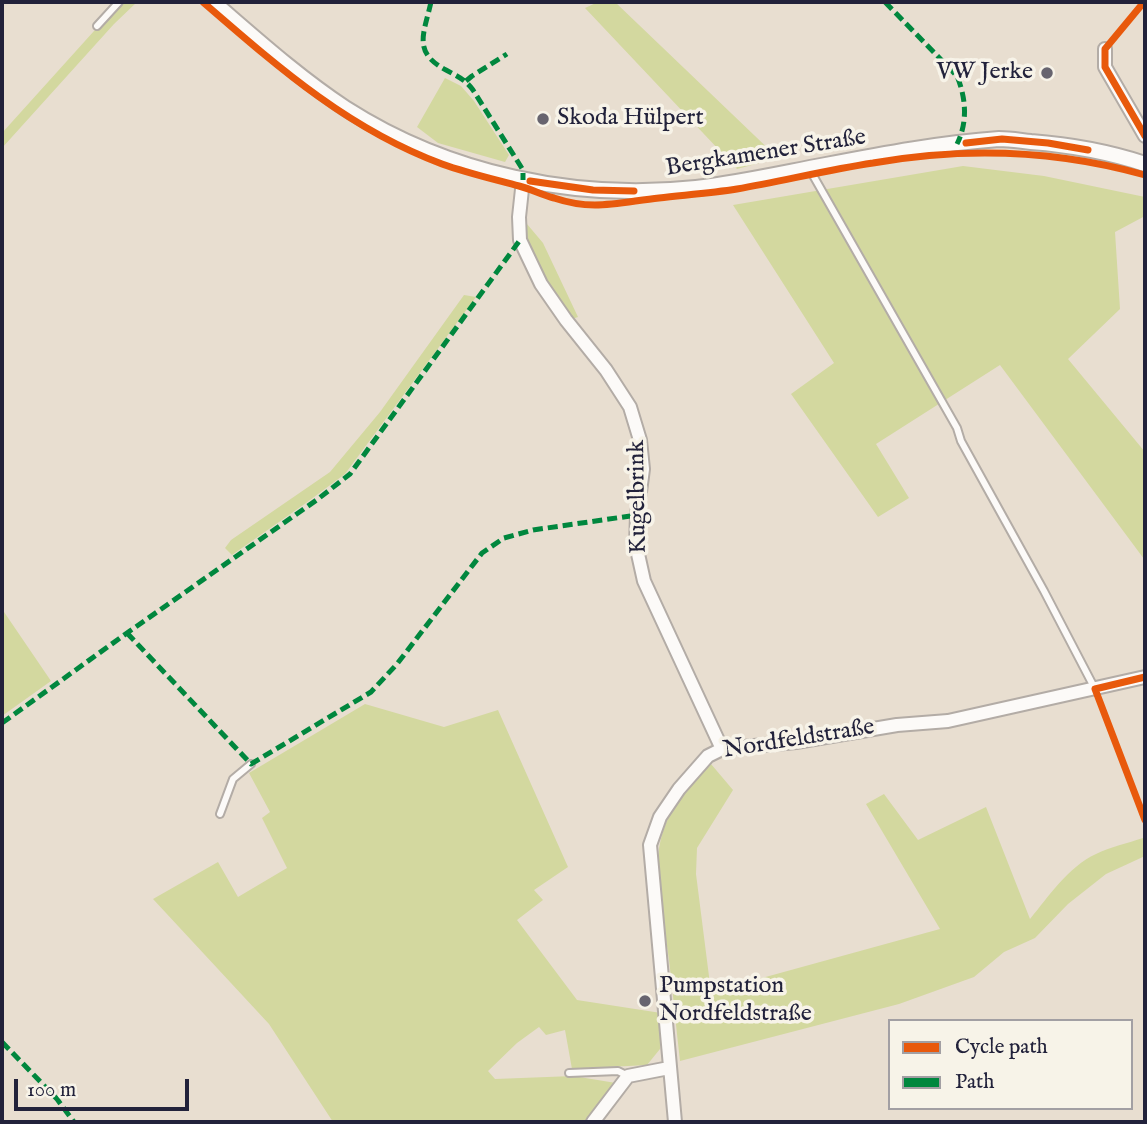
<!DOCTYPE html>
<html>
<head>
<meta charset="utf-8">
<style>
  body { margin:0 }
  #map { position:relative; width:1147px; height:1124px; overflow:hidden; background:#e8ded0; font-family:"IM FELL English",serif }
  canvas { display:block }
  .frame { position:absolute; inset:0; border:4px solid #22223b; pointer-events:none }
  .legend { position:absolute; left:888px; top:1019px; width:245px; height:91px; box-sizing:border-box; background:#f7f3e8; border:2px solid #a29fa3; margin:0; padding:9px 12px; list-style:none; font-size:21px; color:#22223b }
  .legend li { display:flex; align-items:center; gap:14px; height:35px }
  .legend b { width:35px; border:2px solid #a29fa3 }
  .scale { position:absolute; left:14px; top:1079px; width:175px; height:32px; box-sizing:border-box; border:4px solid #22223b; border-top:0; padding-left:9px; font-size:21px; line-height:24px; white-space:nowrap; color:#22223b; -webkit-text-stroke:5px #f7f3e8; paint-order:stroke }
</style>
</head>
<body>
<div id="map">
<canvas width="1147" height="1124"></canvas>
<div class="frame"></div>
<ul class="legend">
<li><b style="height:9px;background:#e8590c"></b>Cycle path</li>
<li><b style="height:9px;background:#00873e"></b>Path</li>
</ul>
<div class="scale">100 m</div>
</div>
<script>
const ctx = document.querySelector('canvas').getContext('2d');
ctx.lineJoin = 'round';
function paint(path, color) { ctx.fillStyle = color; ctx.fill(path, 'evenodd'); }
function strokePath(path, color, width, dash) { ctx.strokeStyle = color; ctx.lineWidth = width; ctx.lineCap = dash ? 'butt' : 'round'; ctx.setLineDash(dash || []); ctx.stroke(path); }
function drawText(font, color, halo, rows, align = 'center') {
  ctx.font = font + ' "IM FELL English",serif'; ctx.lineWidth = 7; ctx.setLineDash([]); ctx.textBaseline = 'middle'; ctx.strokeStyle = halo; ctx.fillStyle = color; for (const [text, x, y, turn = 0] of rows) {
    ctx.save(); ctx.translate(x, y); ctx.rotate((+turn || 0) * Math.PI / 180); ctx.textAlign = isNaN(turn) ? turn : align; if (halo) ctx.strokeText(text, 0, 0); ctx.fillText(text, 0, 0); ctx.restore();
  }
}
paint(new Path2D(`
  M124 2H137L114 24 2 148V133L94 31Z
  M598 2H615L778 158 737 169 585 8Z
  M445 78 461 86 474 101 509 155 505 162 438 143 417 127Z
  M963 166 1044 176 1145 197V216L1115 232 1120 309 1068 359 1145 452V558L1144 559 1000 365 876 444 909 498 878 517 791 394 834 363 733 205Z
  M527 224 543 243 578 317 572 319C555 293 522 256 527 224Z
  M464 295 476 297 345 474 306 503 232 555 225 548 231 540 330 472 380 412Z
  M2 609 51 681 2 716Z
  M365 704 444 727 498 710 568 867 534 890 543 900 517 920 577 1000 661 1013 660 1049 647 1065 572 1069 565 1030 546 1035 539 1027 517 1043 488 1071 495 1079 573 1076 616 1083 587 1122H333L269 1024 153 899 218 862 238 897 287 868 262 818 270 812 249 773Z
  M711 764 733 790 697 848 696 874 711 992 940 929 866 804 884 794 918 840 986 807 1030 919C1049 896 1068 867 1096 854 1110 847 1128 843 1143 838L1145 843V856L1106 874 1068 904 1035 938 1004 952 974 977 899 1004 680 1061C676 1027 673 993 669 960 664 915 648 866 666 823 676 800 694 782 711 764Z`), '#d3d89f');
const service = new Path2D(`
  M97 26 119 2
  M810 170 957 428 961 441 1044 591 1094 687
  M220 814 233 779 251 764
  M569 1073 618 1071 628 1076`);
const minor = new Path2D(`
  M1105 49V67L1145 136
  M523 180 519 217 520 240 541 284 566 320 606 370 630 407 640 440 643 469 637 515 636 545 644 581 722 749
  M593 1122 628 1076 669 1068
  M675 1122 650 845 660 817 679 789 708 756 722 749 796 742 897 725 948 721 1145 677`);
const tertiary = new Path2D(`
  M213 2C256 39 298 77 345 108 448 174 575 201 696 188 739 183 783 173 826 165 883 154 942 143 999 139 1010 139 1021 141 1031 142 1070 145 1109 152 1145 164`);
strokePath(service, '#b3aca6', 10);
strokePath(minor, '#b3aca6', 16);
strokePath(tertiary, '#b3aca6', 18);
strokePath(service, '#fcfaf8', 6);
strokePath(minor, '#fcfaf8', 12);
strokePath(tertiary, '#fcfaf8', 14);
strokePath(new Path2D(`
  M431 2C424 34 412 52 446 70 457 76 466 80 473 90L523 170V180
  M885 2 957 76C966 98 968 122 957 144
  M466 81 472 76 507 54
  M127 633 251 764 371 692 397 664 482 553 504 538 533 530 637 515
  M2 723 127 633 318 499 350 474 520 240
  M2 1042 57 1099 74 1122`), '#00873e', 5, [10, 5]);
strokePath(new Path2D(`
  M203 2C278 67 348 129 442 164 467 173 493 179 519 186 531 189 542 195 554 198 566 202 582 205 595 205 616 205 638 200 659 198 685 195 711 193 737 189 783 181 827 170 873 163 964 147 1056 150 1145 175
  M1144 2 1105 49V67L1145 136
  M966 143 1002 139 1048 143 1088 150
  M530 181 593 190 634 191
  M1145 677 1095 689 1145 820`), '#e8590c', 7);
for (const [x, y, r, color] of [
  [1047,73,7,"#67646f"],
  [543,119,7,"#67646f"],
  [645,1001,7,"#67646f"]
]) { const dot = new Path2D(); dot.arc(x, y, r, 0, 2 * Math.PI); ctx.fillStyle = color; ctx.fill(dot); strokePath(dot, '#f7f3e8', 2.5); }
drawText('24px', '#22223b', '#f7f3e8', [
  ["VW Jerke",1033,73,"right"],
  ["Skoda Hülpert",557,119],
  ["Pumpstation",659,987],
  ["Nordfeldstraße",659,1015]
], 'left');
drawText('24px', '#22223b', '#f7f3e8', [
  ["Bergkamener Straße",766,154,-9],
  ["Kugelbrink",639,497,-91],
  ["Nordfeldstraße",799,740,-9]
]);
</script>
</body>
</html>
